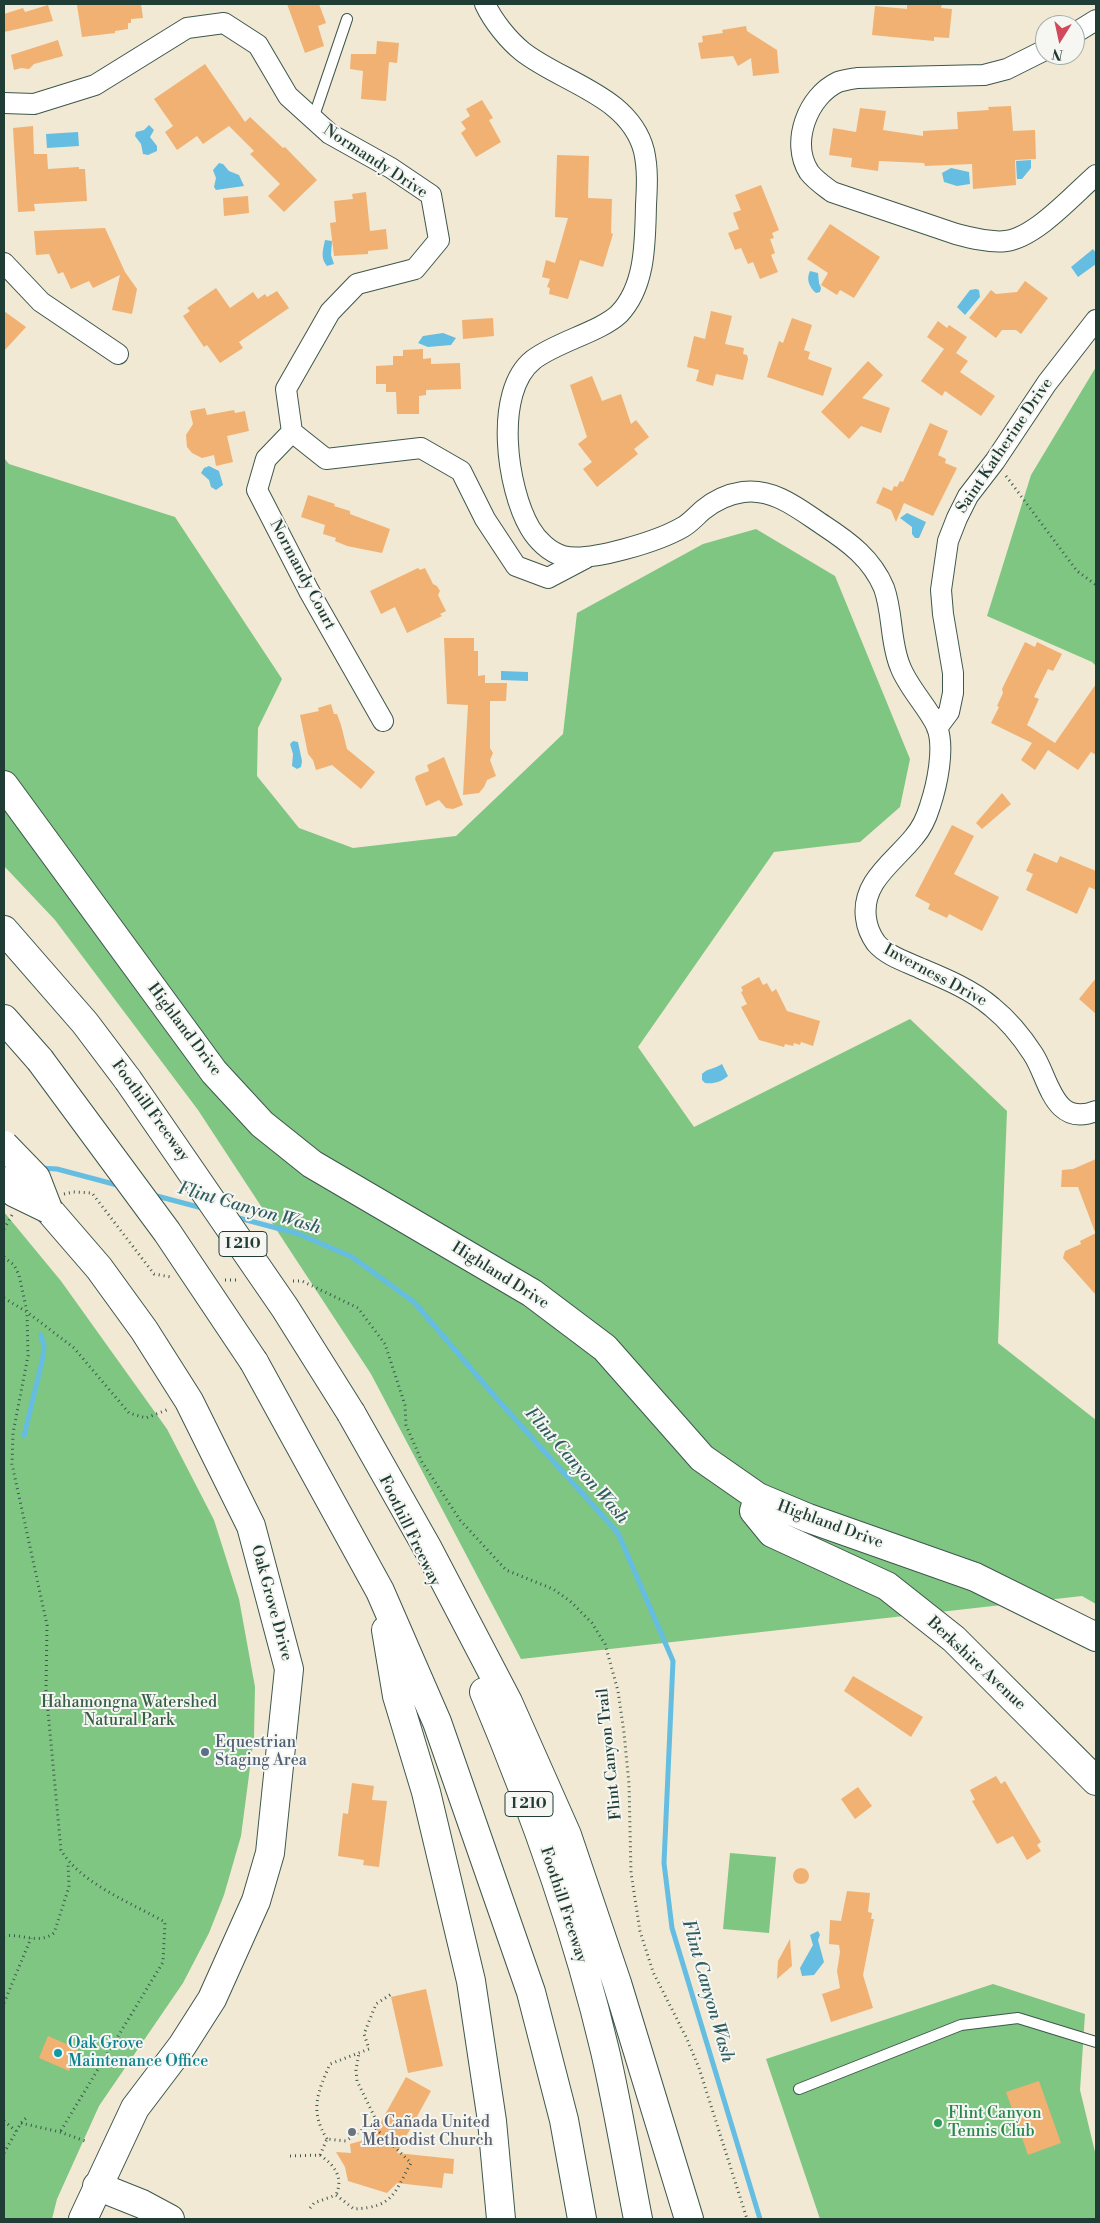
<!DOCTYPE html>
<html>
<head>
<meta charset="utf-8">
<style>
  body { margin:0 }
  #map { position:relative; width:1100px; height:2223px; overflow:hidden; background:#f1e9d3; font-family:"Libre Bodoni",serif }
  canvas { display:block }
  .frame { position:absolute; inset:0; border:5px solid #1f3d34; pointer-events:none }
  .north { position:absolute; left:1035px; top:15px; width:50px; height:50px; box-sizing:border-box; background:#f6f6f2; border:1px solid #a0aca6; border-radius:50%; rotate:190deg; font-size:14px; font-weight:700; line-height:20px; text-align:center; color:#1f3d34 }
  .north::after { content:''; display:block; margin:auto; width:18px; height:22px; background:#d1495b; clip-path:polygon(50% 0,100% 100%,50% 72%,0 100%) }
</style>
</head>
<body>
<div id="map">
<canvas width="1100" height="2223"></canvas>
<div class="frame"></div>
<div class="north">N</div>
</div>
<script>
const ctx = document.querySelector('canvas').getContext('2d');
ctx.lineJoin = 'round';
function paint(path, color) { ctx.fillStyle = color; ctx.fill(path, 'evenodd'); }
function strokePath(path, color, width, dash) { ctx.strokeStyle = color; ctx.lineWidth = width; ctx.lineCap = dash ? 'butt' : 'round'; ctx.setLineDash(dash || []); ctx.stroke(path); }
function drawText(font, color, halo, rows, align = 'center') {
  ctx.font = font + ' "Libre Bodoni",serif'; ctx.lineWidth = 4; ctx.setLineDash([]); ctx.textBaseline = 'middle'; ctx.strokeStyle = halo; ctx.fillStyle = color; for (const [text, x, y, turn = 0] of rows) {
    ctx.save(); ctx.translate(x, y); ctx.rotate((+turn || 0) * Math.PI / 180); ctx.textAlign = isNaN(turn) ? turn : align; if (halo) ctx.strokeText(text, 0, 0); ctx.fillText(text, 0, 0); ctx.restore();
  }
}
paint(new Path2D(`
  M1096 367V666L1092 662 987 616 1031 475Z
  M4 458 9 464 175 517 282 679 258 728 257 776 299 828 353 848 456 836 563 734 577 613 703 544 756 529 835 576 910 759 900 807 860 842 774 852 638 1047 694 1127 910 1019 1007 1111 998 1343 1096 1420V1604L1082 1596 521 1659 371 1374 198 1110 55 920 4 866Z
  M4 1212 61 1281 167 1429 214 1520 239 1599 255 1687 254 1737 241 1836 224 1895 209 1933 183 1983 99 2106 57 2199 52 2219H4Z
  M730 1853 776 1857 769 1933 723 1929Z
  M993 1984 1085 2014 1080 2090 1096 2156V2219H820L766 2059Z`), '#7ec682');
paint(new Path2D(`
  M149 125 154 130 150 137 157 146V151L148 155 143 154 141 144 135 136 136 132 144 130Z
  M78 132 79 146 47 148 46 134Z
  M1031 160V168L1022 179H1017L1016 161Z
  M219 163 223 164 229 171 239 175 244 186 216 190 214 187 216 178 213 170Z
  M951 168 969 172 970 184 957 186 944 182 942 173Z
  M325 240 332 241 331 255 334 264 327 266C320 258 323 250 325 240Z
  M1093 249 1096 253V264L1078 277 1071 267Z
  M810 271 818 273 819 283 821 288 820 292 816 293C809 287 806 279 810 271Z
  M976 289 979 290 980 297 965 315 957 307 970 290Z
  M443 333 456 338 451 345 428 347 418 343 423 336Z
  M209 466 219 471 223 485 216 490 211 487 209 480 201 473 204 468Z
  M907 513 926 522 919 538H915L912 534V527L900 518Z
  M501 671 528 672V681L501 680Z
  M293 741 298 742 302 761 301 767 297 769 292 766 293 754 290 744Z
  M722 1064 728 1076C721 1082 714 1084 705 1083L702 1080V1074C708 1068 715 1069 722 1064Z
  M818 1931 820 1935 818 1940 824 1962 814 1975 802 1976 800 1968 813 1945 810 1935Z`), '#65bde2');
strokePath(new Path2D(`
  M39 1168 57 1169 121 1186
  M153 1195 206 1209
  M235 1217 299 1234 352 1257 414 1302 497 1399 618 1533 673 1661 664 1863 672 1928 760 2219
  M24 1436 43 1357 44 1346 41 1335`), '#65bde2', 5);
paint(new Path2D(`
  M86 4H141L143 18 131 19V23H128V29L115 31V33L82 37 77 5Z
  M287 4H319L326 23 318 26 324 46 305 53Z
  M907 4H942L941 8 952 9 949 38 934 37V41L872 35 875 6 907 9Z
  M48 5 53 21 4 32V14L23 8 25 12Z
  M746 26 747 31 777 50 779 73 753 76 751 58 738 66 733 56 701 59 698 43 703 42 702 36 723 33 722 30Z
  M58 40 63 56 34 64 29 69 21 68 14 70 11 55Z
  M377 41 399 43 397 63 389 62 386 101 361 99 363 71 350 69 351 54H376Z
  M205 64 245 122 250 117 283 148 285 147 317 180 284 212 268 196 280 184 250 154 254 151 229 126 203 144 197 136 177 150 165 132 173 126 154 99Z
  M482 100 493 118 489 120 501 142 476 157 461 133 466 129 461 122 470 116 466 109Z
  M1011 106 1013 131 1035 130 1036 159 1015 160 1016 185 973 189 972 164 925 166 924 163 879 161 878 171 851 167 852 158 829 155 833 128 856 132 860 108 886 111 883 130 923 136V131L958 129 957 112 989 110 988 107Z
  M33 126 34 154H47L48 169 79 167V169H85L87 201 34 204 35 211 18 212 13 128Z
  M557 155 589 156 588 198 612 199 611 233 613 234 603 267 580 260 568 299 549 294 550 288 547 287 550 279 542 277 546 260 555 263 568 218 555 217Z
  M761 185 779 230 772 233 774 238 770 239 775 253 771 255 778 272 760 279 753 262 748 264 741 248 735 250 728 233 739 229 733 213 741 210 735 195Z
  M366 192 370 231 386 229 388 249 368 251V254L334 256 330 223 336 222 334 201 353 199 352 194Z
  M248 196 249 213 224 216 223 198Z
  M830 224 880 257 854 298 840 290 837 295 821 285 828 273 807 259Z
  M105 228 125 272 137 289 132 314 112 310 120 275 93 288 89 281 71 289 63 272 58 274 49 254 36 255 34 231Z
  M1025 281 1048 298 1021 334 1016 330H1002L996 338 969 318 991 290 996 294 1017 292Z
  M216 288 230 308 253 292 258 299 265 294 267 297 277 291 289 308 239 342 243 348 220 363 207 345 204 347 183 316 190 311 187 308Z
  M4 311 26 327 4 351Z
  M711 311 732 316 725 344 744 348 743 354 747 355 748 359 743 380 716 374 713 386 696 381 699 370 687 367 694 336 705 339Z
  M493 318 494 336 463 339 462 320Z
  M792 318 812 325 804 350 810 352 808 359 832 368 823 396 767 377 779 341 783 343Z
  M938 321 947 328 949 325 967 337 956 353 968 361 960 372 995 396 981 416 945 391 942 396 921 381 944 349 927 337Z
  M423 349V359L431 358V364L460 363 461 389 426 390V395L419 396V414H397L396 392H386V384H376V366L393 365V356H403V350Z
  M868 361 883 375 862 398 890 408 881 433 861 426 849 439 821 412Z
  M592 376 602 401 621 394 631 424 636 420 649 437 634 449 638 454 597 487 583 469 592 462 578 444 587 437 570 385Z
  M205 408 207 415 234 410 235 413 245 411 249 431 227 436 233 462 216 466 214 455 202 458 192 453 187 447 186 435 193 424 190 411Z
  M930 423 948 431 938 455 946 459 945 463 957 468 933 516 904 503 896 522 891 510 876 503 883 487 892 491 894 486 897 487 900 481 903 482Z
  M308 495 335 504 334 506 350 511V514L390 529 382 553 347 546 335 541 336 538 323 534 325 525 301 517Z
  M418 568 420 570 425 568 433 584 437 586 440 591 438 595 446 611 440 614 442 616 407 633 395 607 381 614 370 591Z
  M444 638H474V651H478V676L485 675V683H507L506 701H490V748L493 753 490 760 496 776 487 780 484 787 479 793 463 795 468 705 447 704Z
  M1025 642 1035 647 1037 642 1062 654 1053 671 1048 669 1034 697 1039 699 1027 725 1055 743 1096 684V755L1091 752 1078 770 1048 750 1035 770 1021 760 1032 743 991 723 999 707 997 706 1003 693 1002 689Z
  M331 704 334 714H337L341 725 347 749 375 772 361 789 332 765 316 770 313 760 308 754 300 715 319 711 318 708Z
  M444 757 463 805 453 809 446 808 439 800 426 806 415 779 416 776 429 771 427 765Z
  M1002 793 1011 804 982 829 976 823Z
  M952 825 974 836 954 874 999 897 982 931 949 914 947 918 928 909 930 904 915 896Z
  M1034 853 1057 863 1060 856 1096 871V890L1089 887 1077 914 1026 890 1033 874 1026 871Z
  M759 977 763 985 767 983 772 992 776 989 787 1011 820 1021 813 1046 801 1042 800 1045 794 1043 793 1046 785 1044 784 1047 759 1040 741 1007 747 1004 741 992 743 991 741 987Z
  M1096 978V1014L1079 999Z
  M1096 1159V1232H1095L1078 1187H1061L1062 1170 1073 1169Z
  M1096 1233V1295L1063 1258 1065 1251 1081 1244 1080 1241Z
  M853 1676 923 1717 911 1737 844 1691Z
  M996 1776 1001 1784 1005 1781 1041 1842 1037 1845 1041 1851 1027 1860 1013 1836 997 1844 972 1801 975 1800 970 1790Z
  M352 1783 374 1786 372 1800 387 1801 379 1867 363 1865 364 1860 338 1856 343 1813 348 1814Z
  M858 1787 872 1806 855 1819 841 1799Z
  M793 1876a8 8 0 1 1 16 0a8 8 0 1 1-16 0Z
  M847 1891 870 1893 868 1912 872 1913 871 1919H874L863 1975 873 2008 831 2022 822 1994 840 1988 837 1971 840 1952 839 1945 829 1944 830 1920 841 1921Z
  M790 1939 792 1966 777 1979 778 1961Z
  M426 1989 443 2066 408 2073 391 1997Z
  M48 2036 78 2049 69 2071 39 2058Z
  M406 2077 431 2091 397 2153 454 2159 453 2174 444 2173 442 2188 397 2183 387 2193 348 2181 345 2167 336 2152 351 2153 350 2144 361 2141 369 2133 373 2136Z
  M1039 2081 1061 2143 1028 2155 1006 2092Z`), '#f0b173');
const lane = new Path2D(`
  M313 119 347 19
  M799 2089 961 2025 1018 2018 1096 2042`);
const street = new Path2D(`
  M485 4C493 21 508 40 523 52 563 83 630 96 644 151 648 169 647 187 646 205 645 241 646 286 619 314 600 332 556 342 533 360 493 392 507 489 530 528 537 540 549 552 563 556 589 563 659 541 683 527 690 523 696 516 703 510 714 501 729 494 743 492 774 488 799 509 823 525 849 542 872 559 884 588 893 613 890 642 900 666 908 688 929 708 937 727 945 748 937 785 930 806 927 816 921 829 914 837 894 862 861 882 866 918 867 927 871 936 876 943 887 956 907 962 922 969 946 979 972 990 992 1007 1008 1020 1022 1037 1033 1054 1049 1078 1053 1128 1096 1111
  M1075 33 1096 20
  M1045 50 1007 69 984 75 857 78C851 79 844 80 838 82 808 96 790 142 809 172 815 180 824 186 832 192L956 234C971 238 990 243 1006 241 1036 237 1073 195 1096 175
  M4 103 34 104 95 85 187 28 224 23 258 45 288 96 330 134 391 168 431 195 439 240 415 269 357 284 330 312 286 389 292 432 326 459 421 448 461 471 485 519 516 566 548 578 586 558
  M4 263 41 302 118 354
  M292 432 266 459 257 490 309 591 383 721
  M937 728 949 712 953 693V673L943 614 941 590 948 541 957 518 968 496 995 461 1047 383 1096 320`);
const secondary = new Path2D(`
  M4 785 214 1072 262 1124 312 1164 532 1293 605 1348 702 1458 758 1497 808 1518 975 1577 1096 1637
  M758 1497 754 1511 772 1533 887 1586 954 1639 1096 1781
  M97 2186 142 2204 170 2219`);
const primary = new Path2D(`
  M48 1209 99 1268 144 1330 189 1401 251 1526 289 1669 270 1853 256 1901 212 1999 182 2046 135 2108 83 2219`);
const highway = new Path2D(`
  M4 930 85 1023 128 1080
  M4 1019 40 1060
  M254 1362 380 1591 437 1722 531 1992 564 2120 582 2219
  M351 1413 428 1549 508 1702 567 1835 617 1983 689 2219
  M386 1630 397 1696 426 1792 471 1981 492 2121 501 2219
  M484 1692C533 1808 576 1928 605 2051 618 2107 627 2163 638 2219`);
strokePath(lane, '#3e574c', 12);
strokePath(street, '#3e574c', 22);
strokePath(secondary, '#3e574c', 30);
strokePath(primary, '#3e574c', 30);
strokePath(highway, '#3e574c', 30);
strokePath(new Path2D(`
  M1006 476 1077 571 1096 585
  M64 1194 73 1192 92 1193 154 1274 171 1277
  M4 1229 12 1215
  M4 1257 14 1265 19 1275 27 1312 28 1356 13 1433 12 1464 47 1625 46 1690 61 1850C80 1883 131 1903 165 1922L163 1962 60 2132
  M225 1280H239
  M293 1281H302L358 1308 385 1344 405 1405 406 1425 422 1462 460 1520 506 1570 553 1589 570 1601 592 1623 605 1644 618 1691 624 1733 629 1784 631 1873 640 1931 653 1972 686 2037 699 2068 747 2219
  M4 1298 27 1312 74 1348 129 1413 146 1418 169 1409
  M4 1936C20 1933 39 1945 54 1933L69 1887 68 1863
  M4 2003 31 1938
  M4 2121 16 2131
  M21 2123 60 2132 88 2142
  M327 2139C309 2110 318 2092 330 2064L369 2049 364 2034 376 2004 393 1993
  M4 2153 21 2123 28 2116
  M320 2155C334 2165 344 2177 336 2195
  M290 2156 320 2155 327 2139 346 2141 369 2125 373 2126
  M310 2208 314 2203 336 2195 354 2209C394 2207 394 2193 411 2163L373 2126 376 2120 357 2081 356 2070 359 2053`), '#3e574c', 3, [1, 4]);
strokePath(lane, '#fff', 10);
strokePath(street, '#fff', 20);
strokePath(secondary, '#fff', 28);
strokePath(primary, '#fff', 28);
strokePath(highway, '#fff', 28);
const primaryBridge = new Path2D(`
  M4 1145 36 1178 48 1209
  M4 1181 15 1193 48 1209`);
const highwayBridge = new Path2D(`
  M40 1060 167 1232 254 1362
  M128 1080 285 1308 351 1413`);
strokePath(primaryBridge, '#3e574c', 30, []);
strokePath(highwayBridge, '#3e574c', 30, []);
strokePath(primaryBridge, '#fff', 28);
strokePath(highwayBridge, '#fff', 28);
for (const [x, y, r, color] of [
  [205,1752,5,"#5c6f8a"],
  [58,2053,5,"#0f9aa8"],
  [938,2123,5,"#2e9e5b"],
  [352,2132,5,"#6b7280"]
]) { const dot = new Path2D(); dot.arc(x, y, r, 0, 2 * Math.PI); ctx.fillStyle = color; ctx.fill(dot); strokePath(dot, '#f6f6f2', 2); }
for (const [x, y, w] of [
  [243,1244,48],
  [529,1804,48]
]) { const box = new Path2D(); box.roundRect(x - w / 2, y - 12.5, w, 25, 4); ctx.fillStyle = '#f6f6f2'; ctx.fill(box); strokePath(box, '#1f3d34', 1); }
drawText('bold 15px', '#1f3d34', null, [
  ["I 210",243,1244],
  ["I 210",529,1804]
]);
drawText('16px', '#1f3d34', '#f6f6f2', [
  ["Normandy Drive",375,162,33],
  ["Saint Katherine Drive",1005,446,-56],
  ["Normandy Court",302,575,62],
  ["Inverness Drive",935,976,28],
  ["Highland Drive",184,1030,53],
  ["Foothill Freeway",150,1111,54],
  ["Highland Drive",500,1276,32],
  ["Highland Drive",830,1525,20],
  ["Foothill Freeway",409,1531,64],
  ["Oak Grove Drive",271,1603,75],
  ["Berkshire Avenue",976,1664,43],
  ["Flint Canyon Trail",610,1754,-96],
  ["Foothill Freeway",563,1905,72]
]);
drawText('16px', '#375f48', '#f6f6f2', [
  ["Hahamongna Watershed",129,1703],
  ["Natural Park",129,1721]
]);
drawText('16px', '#4e5e75', '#f6f6f2', [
  ["Equestrian",215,1743],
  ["Staging Area",215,1761]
], 'left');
drawText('16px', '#0d838f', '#f6f6f2', [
  ["Oak Grove",68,2044],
  ["Maintenance Office",68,2062]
], 'left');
drawText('16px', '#27864d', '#f6f6f2', [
  ["Flint Canyon",948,2114],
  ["Tennis Club",948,2132]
], 'left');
drawText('16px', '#5b616d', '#f6f6f2', [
  ["La Cañada United",362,2123],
  ["Methodist Church",362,2141]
], 'left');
drawText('italic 18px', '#305d60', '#f6f6f2', [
  ["Flint Canyon Wash",249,1209,16],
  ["Flint Canyon Wash",576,1466,49],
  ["Flint Canyon Wash",707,1991,74]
]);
</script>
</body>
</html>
